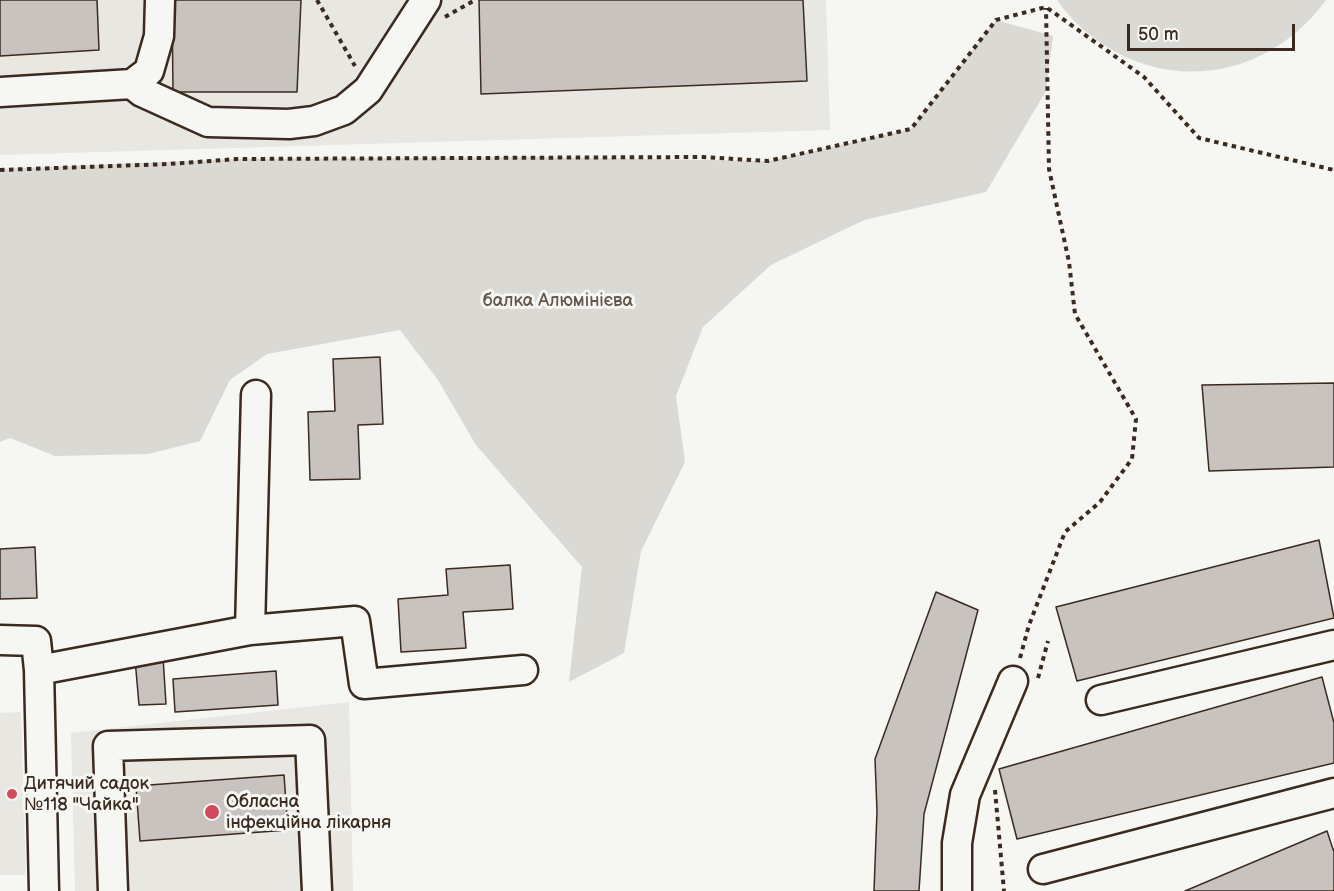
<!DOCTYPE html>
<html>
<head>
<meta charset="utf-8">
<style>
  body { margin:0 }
  #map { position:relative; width:1334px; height:891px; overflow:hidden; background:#f6f6f2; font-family:"Balsamiq Sans",sans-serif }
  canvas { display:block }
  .scale { position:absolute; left:1127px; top:24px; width:168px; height:27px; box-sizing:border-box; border:3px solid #3b2a1e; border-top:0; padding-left:8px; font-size:18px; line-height:21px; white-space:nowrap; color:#3b2a1e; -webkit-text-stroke:4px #f6f6f2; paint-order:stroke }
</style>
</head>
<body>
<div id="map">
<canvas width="1334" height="891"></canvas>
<div class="scale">50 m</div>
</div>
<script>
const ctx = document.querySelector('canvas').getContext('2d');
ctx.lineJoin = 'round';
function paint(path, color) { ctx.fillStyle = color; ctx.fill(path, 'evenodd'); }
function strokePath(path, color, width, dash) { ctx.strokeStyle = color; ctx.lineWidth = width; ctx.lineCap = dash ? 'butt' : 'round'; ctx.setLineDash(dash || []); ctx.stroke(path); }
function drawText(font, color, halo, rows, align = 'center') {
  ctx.font = font + ' "Balsamiq Sans",sans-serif'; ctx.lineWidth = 6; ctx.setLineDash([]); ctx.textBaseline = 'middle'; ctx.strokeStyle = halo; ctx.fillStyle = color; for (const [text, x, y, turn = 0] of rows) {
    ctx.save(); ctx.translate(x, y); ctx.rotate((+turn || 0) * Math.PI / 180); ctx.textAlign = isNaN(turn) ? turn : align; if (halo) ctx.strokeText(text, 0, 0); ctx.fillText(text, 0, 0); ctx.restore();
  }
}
paint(new Path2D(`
  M0 0H826L830 130 0 155Z
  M349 702 353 891H75L71 733Z
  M21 712 26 875H0V713Z`), '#e8e7e2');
paint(new Path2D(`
  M1057 0H1326C1275 71 1183 94 1107 47 1088 35 1070 19 1057 0Z
  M996 20 1053 36 1046 91 986 192 864 220 771 265 703 327 676 396 685 462 641 551 624 653 569 682 582 567 476 445 438 380 400 330 267 354 230 380 200 441 148 454 55 456 10 438 0 442V169L237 159 530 157 768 161 911 129Z`), '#dad9d3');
const building = new Path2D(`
  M0 0H97L99 50 0 56Z
  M172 0H301L297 92H173Z
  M479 0H803L807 81 481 94Z
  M380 357 383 424 358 425 360 479 310 480 308 412 335 411 333 359Z
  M1334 383V467L1209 471 1202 385Z
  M1319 540 1334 618 1077 681 1056 607Z
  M35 547 37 598 0 599V549Z
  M510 565 513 609 463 612 466 648 401 652 398 599 448 595 446 569Z
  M936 592 978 610 924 814 919 891H874L877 811 875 759Z
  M163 657 166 704 139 705 135 659Z
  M276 671 278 705 175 712 173 679Z
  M1322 677 1334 723V763L1017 839 999 769Z
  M284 775 288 830 140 841 136 786Z
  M1327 831 1334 852V891H1185Z`);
paint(building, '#c8c3be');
strokePath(building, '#3b2a1e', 1.5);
const minor = new Path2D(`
  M132 84 149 71 159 36 160 0
  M0 92 132 84 142 92 208 122 289 124 314 121 344 110 368 90 426 0
  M250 630 355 621 364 684 523 670
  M0 640 36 641 39 670
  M1101 700 1334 645
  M1043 869 1334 793
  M44 891 39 670 250 630 256 395
  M113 891 108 746 310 740 317 891
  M957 891V843L965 795 1013 681`);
strokePath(minor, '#3b2a1e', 33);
strokePath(new Path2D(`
  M317 0 355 66
  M445 17 475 0
  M0 170 169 164 237 159 702 157 768 161 911 129 996 20 1046 7 1144 77 1199 138 1334 170
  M1020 658 1029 625 1065 532 1100 502 1132 459 1136 419 1075 314 1069 262 1049 169 1046 8
  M1038 678 1048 641
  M995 790 1004 891`), '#3b2a1e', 4, [4.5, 4.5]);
strokePath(minor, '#f6f6f2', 28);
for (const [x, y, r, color] of [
  [12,794,6,"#d1495b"],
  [212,812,8,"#d1495b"]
]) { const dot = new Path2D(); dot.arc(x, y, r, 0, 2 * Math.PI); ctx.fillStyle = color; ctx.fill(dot); strokePath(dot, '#f6f6f2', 2); }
drawText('18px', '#63564b', '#f6f6f2', [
  ["балка Алюмінієва",558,301]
]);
drawText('18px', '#3b2a1e', '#f6f6f2', [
  ["Дитячий садок",24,784],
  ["№118 \"Чайка\"",24,805],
  ["Обласна",226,802],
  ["інфекційна лікарня",226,823]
], 'left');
</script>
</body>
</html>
